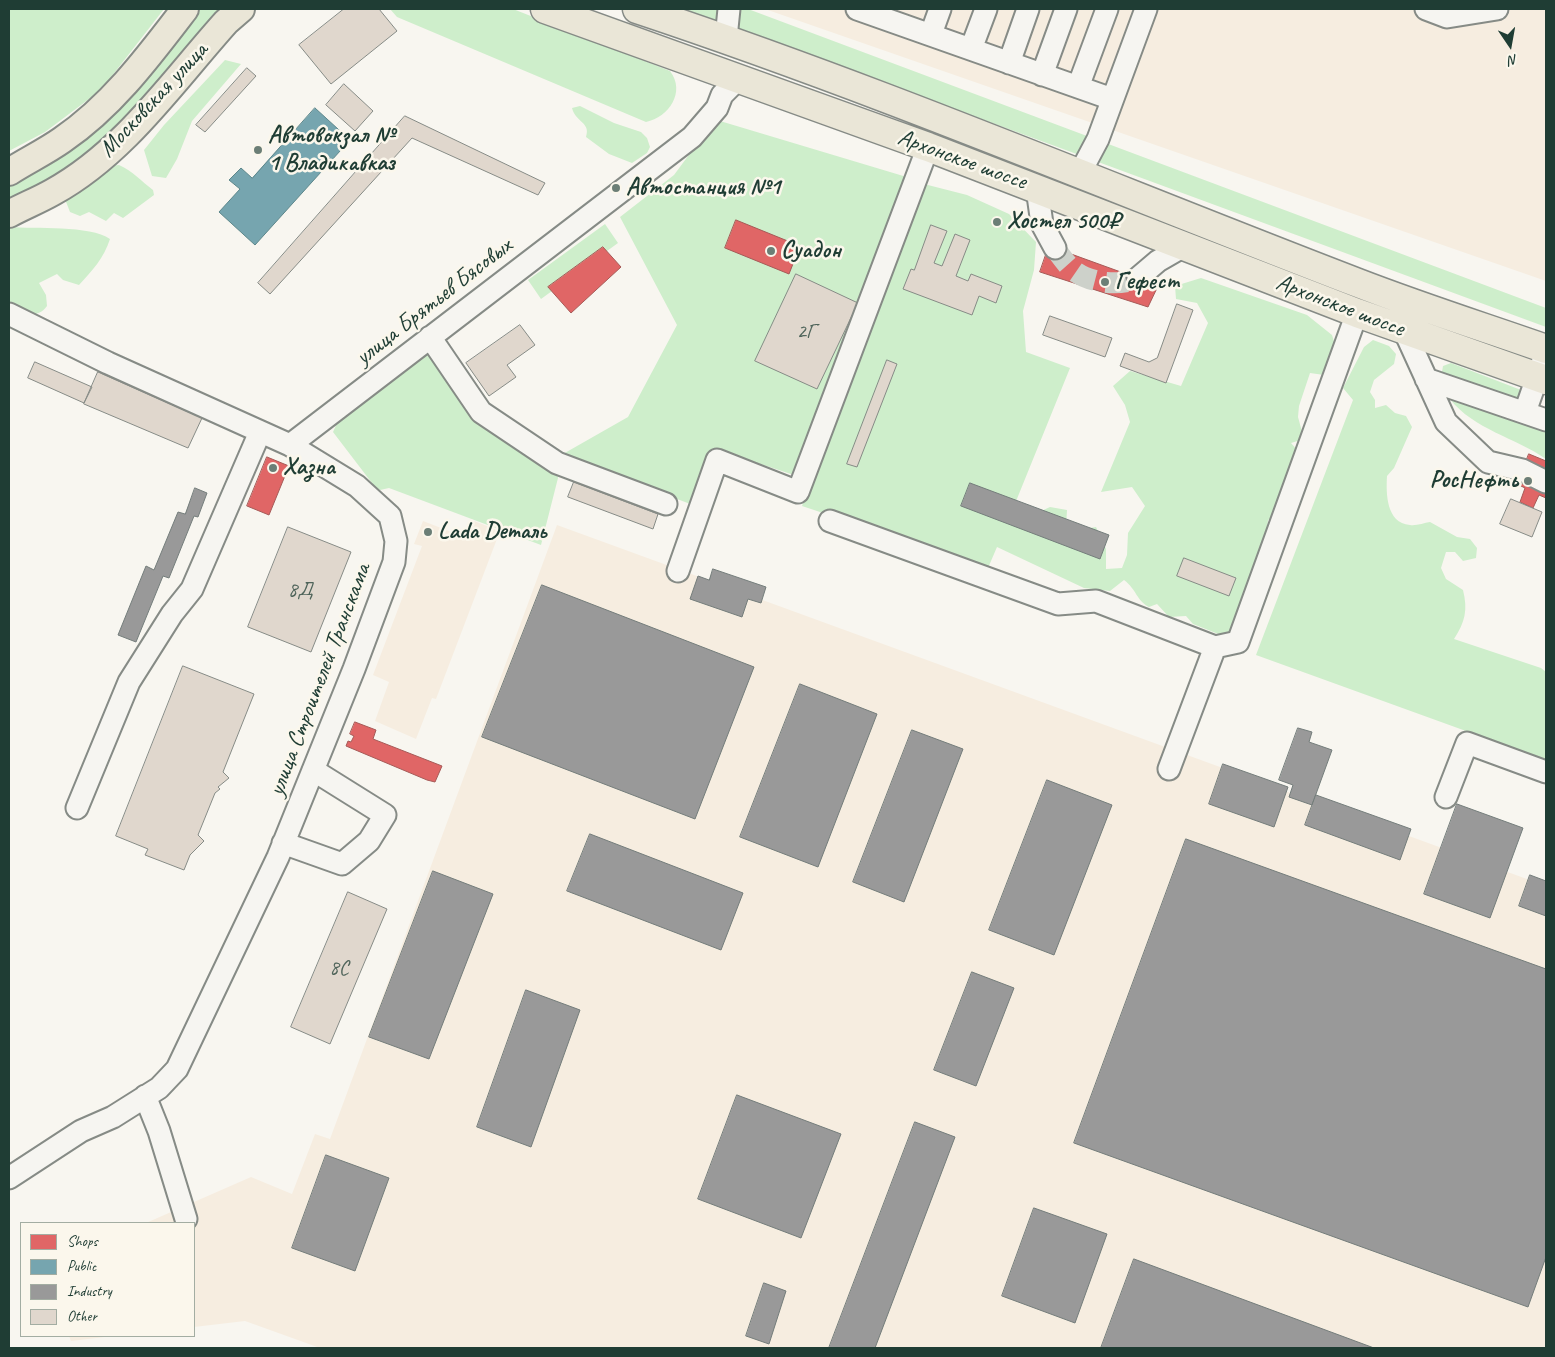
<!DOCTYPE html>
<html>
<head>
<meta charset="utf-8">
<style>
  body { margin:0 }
  #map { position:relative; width:1555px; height:1357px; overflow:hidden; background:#f8f6f0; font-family:Caveat,sans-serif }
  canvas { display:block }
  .frame { position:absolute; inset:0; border:10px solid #1f3d34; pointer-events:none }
  .legend { position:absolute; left:20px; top:1222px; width:175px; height:115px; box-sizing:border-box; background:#fbf7ec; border:1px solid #a3ada2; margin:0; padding:6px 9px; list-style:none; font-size:15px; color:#1f3d34 }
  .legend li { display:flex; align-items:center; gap:10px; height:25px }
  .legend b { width:25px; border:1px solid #a3ada2 }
  .north { position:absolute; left:1485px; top:20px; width:50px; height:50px; -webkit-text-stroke:4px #fbf7ec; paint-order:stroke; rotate:168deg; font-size:14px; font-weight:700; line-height:20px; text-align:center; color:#1f3d34 }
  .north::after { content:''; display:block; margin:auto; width:18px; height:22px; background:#1f3d34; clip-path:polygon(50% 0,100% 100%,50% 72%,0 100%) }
</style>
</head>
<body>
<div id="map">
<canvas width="1555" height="1357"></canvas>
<div class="frame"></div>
<ul class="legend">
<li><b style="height:14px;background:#e06666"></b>Shops</li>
<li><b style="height:14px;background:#76a5af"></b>Public</li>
<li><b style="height:14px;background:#999"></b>Industry</li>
<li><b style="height:14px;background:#e0d7cd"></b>Other</li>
</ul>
<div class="north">N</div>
</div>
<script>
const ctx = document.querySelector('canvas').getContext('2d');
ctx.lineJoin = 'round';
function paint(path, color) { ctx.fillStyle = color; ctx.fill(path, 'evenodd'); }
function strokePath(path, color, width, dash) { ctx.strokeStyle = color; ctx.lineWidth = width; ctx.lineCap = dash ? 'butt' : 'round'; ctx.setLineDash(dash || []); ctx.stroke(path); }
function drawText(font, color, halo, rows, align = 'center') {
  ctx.font = font + ' Caveat,sans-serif'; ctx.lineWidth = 5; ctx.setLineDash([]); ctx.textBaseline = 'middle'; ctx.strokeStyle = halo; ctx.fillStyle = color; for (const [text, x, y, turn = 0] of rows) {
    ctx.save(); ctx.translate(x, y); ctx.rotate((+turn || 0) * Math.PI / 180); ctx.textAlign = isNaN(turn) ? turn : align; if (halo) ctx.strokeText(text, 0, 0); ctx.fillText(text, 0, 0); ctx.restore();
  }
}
paint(new Path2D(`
  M765 9H1546V281Z
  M423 521 467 538 474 521 500 531 436 699 432 698 416 739 375 721 389 682 373 675 422 546 414 544Z
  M557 525 1546 886V1348H320L245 1321 194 1327V1223H146L251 1177 292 1194 315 1134 330 1139Z
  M69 1336H113L71 1341Z`), '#f6ede0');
paint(new Path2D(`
  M9 9H164L101 90 45 132 9 151Z
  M195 9H230L116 136 39 191 9 204V180Z
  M390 9H513L670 71C686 92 669 117 646 122L397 17Z
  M683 9H748L1546 308V327Z
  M225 60 241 64 192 121 177 159 166 178 152 176 144 150 164 125Z
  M580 106 614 123 641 132 647 138 650 147 647 153 632 163 609 154 586 137C591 122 576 123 572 108Z
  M720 121 910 178 797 476 724 452 693 505 573 460 563 454 628 417 677 325 620 217 674 175 694 148Z
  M119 165C133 171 141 181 153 190L154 195 123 218 114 213 106 221 89 212 80 216 70 212 63 194 109 166Z
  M924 184 967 195 1009 214 1036 242 1034 270 1023 311 1026 352 1070 368 1010 516 1028 517 1050 507 1067 510 1066 528 1071 531 1096 527 1106 549V569L1122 568 1127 555 1128 533 1145 506 1132 487 1101 492 1130 422 1125 405 1113 386 1130 371 1181 386 1208 323 1197 303 1176 299 1175 286 1201 278 1307 315 1332 335 1337 351 1331 376 1310 373 1299 406 1298 417 1304 439 1291 443 1299 452 1281 513 1268 520 1265 554 1231 639 1193 624 1186 616 1169 617 1157 604 1149 607C1136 600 1137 590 1124 580L1110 591 1084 588 997 547 988 568 802 506Z
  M605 224 618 243 541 299 528 280Z
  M9 227C35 229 90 225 110 239 104 258 92 271 79 285L63 280 57 274 39 283 46 295 47 306C38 319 23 314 9 312Z
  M1373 340 1389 346 1396 354 1394 364 1374 380 1370 392 1375 400V408L1386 405 1395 413 1406 416 1412 427 1394 468 1387 476C1386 493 1386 523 1410 525 1416 526 1424 523 1430 522L1457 537 1470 539 1477 548 1476 558 1463 561 1455 552H1446L1441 568 1446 579 1463 590C1468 610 1465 622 1454 639L1541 668 1546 672V760L1256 655 1353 400 1343 388 1364 347Z
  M430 351 557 473 558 478 541 545 389 488 380 490 375 487 333 432 338 421Z
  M1451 363 1521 390 1526 394 1524 402 1448 377 1442 372 1443 366Z
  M1451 396 1546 430V459C1516 438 1473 429 1450 399Z`), '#ceeecb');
const shops = new Path2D(`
  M736 220 800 246 789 274 725 248Z
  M1049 246 1118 271 1158 286 1148 307 1040 272Z
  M603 247 621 267 571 313 548 287Z
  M1529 454 1546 461V498L1539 495 1533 508 1520 502 1525 488 1517 484Z
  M267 457 289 466 269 515 247 506Z
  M355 722 376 730 373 739 442 766 435 782 427 780 346 746 348 741 351 742 354 736 350 734Z`);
paint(shops, '#e06666');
strokePath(shops, '#a65a57', 1);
const public = new Path2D(`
  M315 108 350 140 255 245 219 212 240 189 229 180 241 168 252 178Z`);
paint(public, '#76a5af');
strokePath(public, '#5c868a', 1);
const industry = new Path2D(`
  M970 483 1109 535 1100 559 961 506Z
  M195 488 207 493 198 517 194 516 169 578 163 576 136 642 118 635 146 566 154 570 178 512 185 514Z
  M713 569 766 587 761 603 748 599 742 617 690 599 698 576 709 580Z
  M542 585 754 667 695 819 482 737Z
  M800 684 877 714 818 867 740 837Z
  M1298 728 1312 732 1309 742 1332 750 1312 805 1289 797 1293 785 1279 780Z
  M912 730 963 749 904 902 853 882Z
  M1223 764 1288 787 1274 827 1209 804Z
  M1047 780 1112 805 1054 955 989 930Z
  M1316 795 1411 829 1400 860 1305 825Z
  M1457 804 1523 828 1490 918 1424 894Z
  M590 834 743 893 721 950 567 891Z
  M1186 839 1546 969V1257L1528 1307 1074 1143Z
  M433 871 493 894 429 1059 369 1037Z
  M1530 875 1546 881V916L1519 906Z
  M972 972 1014 988 976 1086 934 1070Z
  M526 990 580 1010 531 1147 477 1127Z
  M737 1095 841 1134 801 1238 698 1199Z
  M915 1122 955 1137 875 1348H829Z
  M326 1155 389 1178 355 1271 292 1248Z
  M1034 1208 1107 1234 1075 1323 1002 1296Z
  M1134 1259 1374 1348H1101Z
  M764 1283 786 1291 769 1344 746 1336Z`);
paint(industry, '#999');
strokePath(industry, '#747d7b', 1);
const building = new Path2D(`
  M344 9H379L397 31 331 84 299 45Z
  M247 68 256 76 205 132 196 125Z
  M344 84 373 111 355 131 326 105Z
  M405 116 545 183 538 195 412 138 270 294 258 283Z
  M931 225 947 231 934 263 942 266 955 234 970 240 956 276 968 281 971 274 1002 286 996 303 979 296 972 315 903 289 911 269 914 270Z
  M796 274 858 303 817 389 755 361Z
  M1177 304 1193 310 1166 383 1120 366 1125 353 1149 362 1157 358Z
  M1050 316 1112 338 1105 357 1043 335Z
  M520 325 535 345 507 365 516 377 489 396 466 363Z
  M887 360 897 364 857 467 847 464Z
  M35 362 92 387 84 403 28 378Z
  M98 372 202 418 188 448 84 404Z
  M574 482 658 514 653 529 568 497Z
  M1511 499 1542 512 1532 537 1500 524Z
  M288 527 351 552 311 652 248 627Z
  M1184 558 1236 578 1229 596 1177 576Z
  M183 666 254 694 223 772 229 778 218 787 220 789 215 793 198 835 204 841 190 855 184 870 145 855 148 849 116 836Z
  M348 892 387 909 330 1044 291 1027Z`);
paint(building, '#e0d7cd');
strokePath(building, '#868b86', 1);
strokePath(new Path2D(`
  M1055 248C1060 255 1066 264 1073 270 1089 283 1120 287 1138 278`), '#cdd1ca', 21, [21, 11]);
const minor = new Path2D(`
  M857 9 1112 99
  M1426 9 1447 17 1497 9
  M931 34 940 9
  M726 38 729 9
  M971 49 986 9
  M1009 63 1028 9
  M1042 75 1066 9
  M1078 87 1107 9
  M1080 173 1098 139 1146 9
  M1037 188 1042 224 1055 248
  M1138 278 1158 261 1184 246
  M9 314 108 363 290 445 357 486 390 516 396 541 394 562 354 669 278 857 177 1069 159 1088 113 1117 81 1131 9 1178
  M1404 330 1446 422 1488 462 1522 470 1546 482
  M430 337 481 412 557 463 666 504
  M1426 379 1546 420
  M1525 412 1546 352
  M290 445 692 137 717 108 722 95 739 78
  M830 521 1058 604 1096 601 1215 647
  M678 571 717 460 798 492 928 147
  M1169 769 1215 647 1238 642 1357 313
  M1446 797 1467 743 1546 772
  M77 808 129 682 172 614 192 589 260 432
  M283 843 342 864 369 841 385 815 313 770
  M145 1096 159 1131 186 1219`);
const major = new Path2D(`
  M9 172C26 161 45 152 62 140 112 106 149 56 185 9
  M9 214C24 206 39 200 53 192 124 153 173 81 226 22L241 9`);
const highway = new Path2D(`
  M545 9 928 147 1357 313 1546 380
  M637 9C881 90 1118 191 1358 283 1420 307 1483 327 1546 349`);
strokePath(minor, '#868b86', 25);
strokePath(major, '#868b86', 30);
strokePath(highway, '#868b86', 31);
strokePath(minor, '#f6f5f1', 21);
strokePath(major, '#eae6d7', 26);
strokePath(highway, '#eae6d7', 28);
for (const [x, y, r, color] of [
  [258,150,5,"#6b7e76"],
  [616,188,5,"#6b7e76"],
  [997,222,5,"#6b7e76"],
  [771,251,5,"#6b7e76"],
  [1105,282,5,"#6b7e76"],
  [273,468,5,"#6b7e76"],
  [1528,481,5,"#6b7e76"],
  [428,532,5,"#6b7e76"]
]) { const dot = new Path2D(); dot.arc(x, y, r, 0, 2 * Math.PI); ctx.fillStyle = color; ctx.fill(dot); strokePath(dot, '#fbf7ec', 2); }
drawText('21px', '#4f645a', null, [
  ["2Г",806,332],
  ["8Д",300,590],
  ["8C",339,968]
]);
drawText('24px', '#1f3d34', '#fbf7ec', [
  ["Московская улица",154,100,-47],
  ["Архонское шоссе",962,160,20],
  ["улица Брятьев Бясовых",434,302,-38],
  ["Архонское шоссе",1340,306,21],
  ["улица Строителей Транскама",320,680,-69]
]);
drawText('bold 24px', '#1f3d34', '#fbf7ec', [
  ["Автовокзал №",268,136],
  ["1 Владикавказ",268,164],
  ["Автостанция №1",626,188],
  ["Хостел 500₽",1007,222],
  ["Суадон",781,251],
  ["Гефест",1115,282],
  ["Хазна",283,468],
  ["РосНефть",1518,481,"right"],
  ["Lada Dеталь",438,532]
], 'left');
</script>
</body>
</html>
